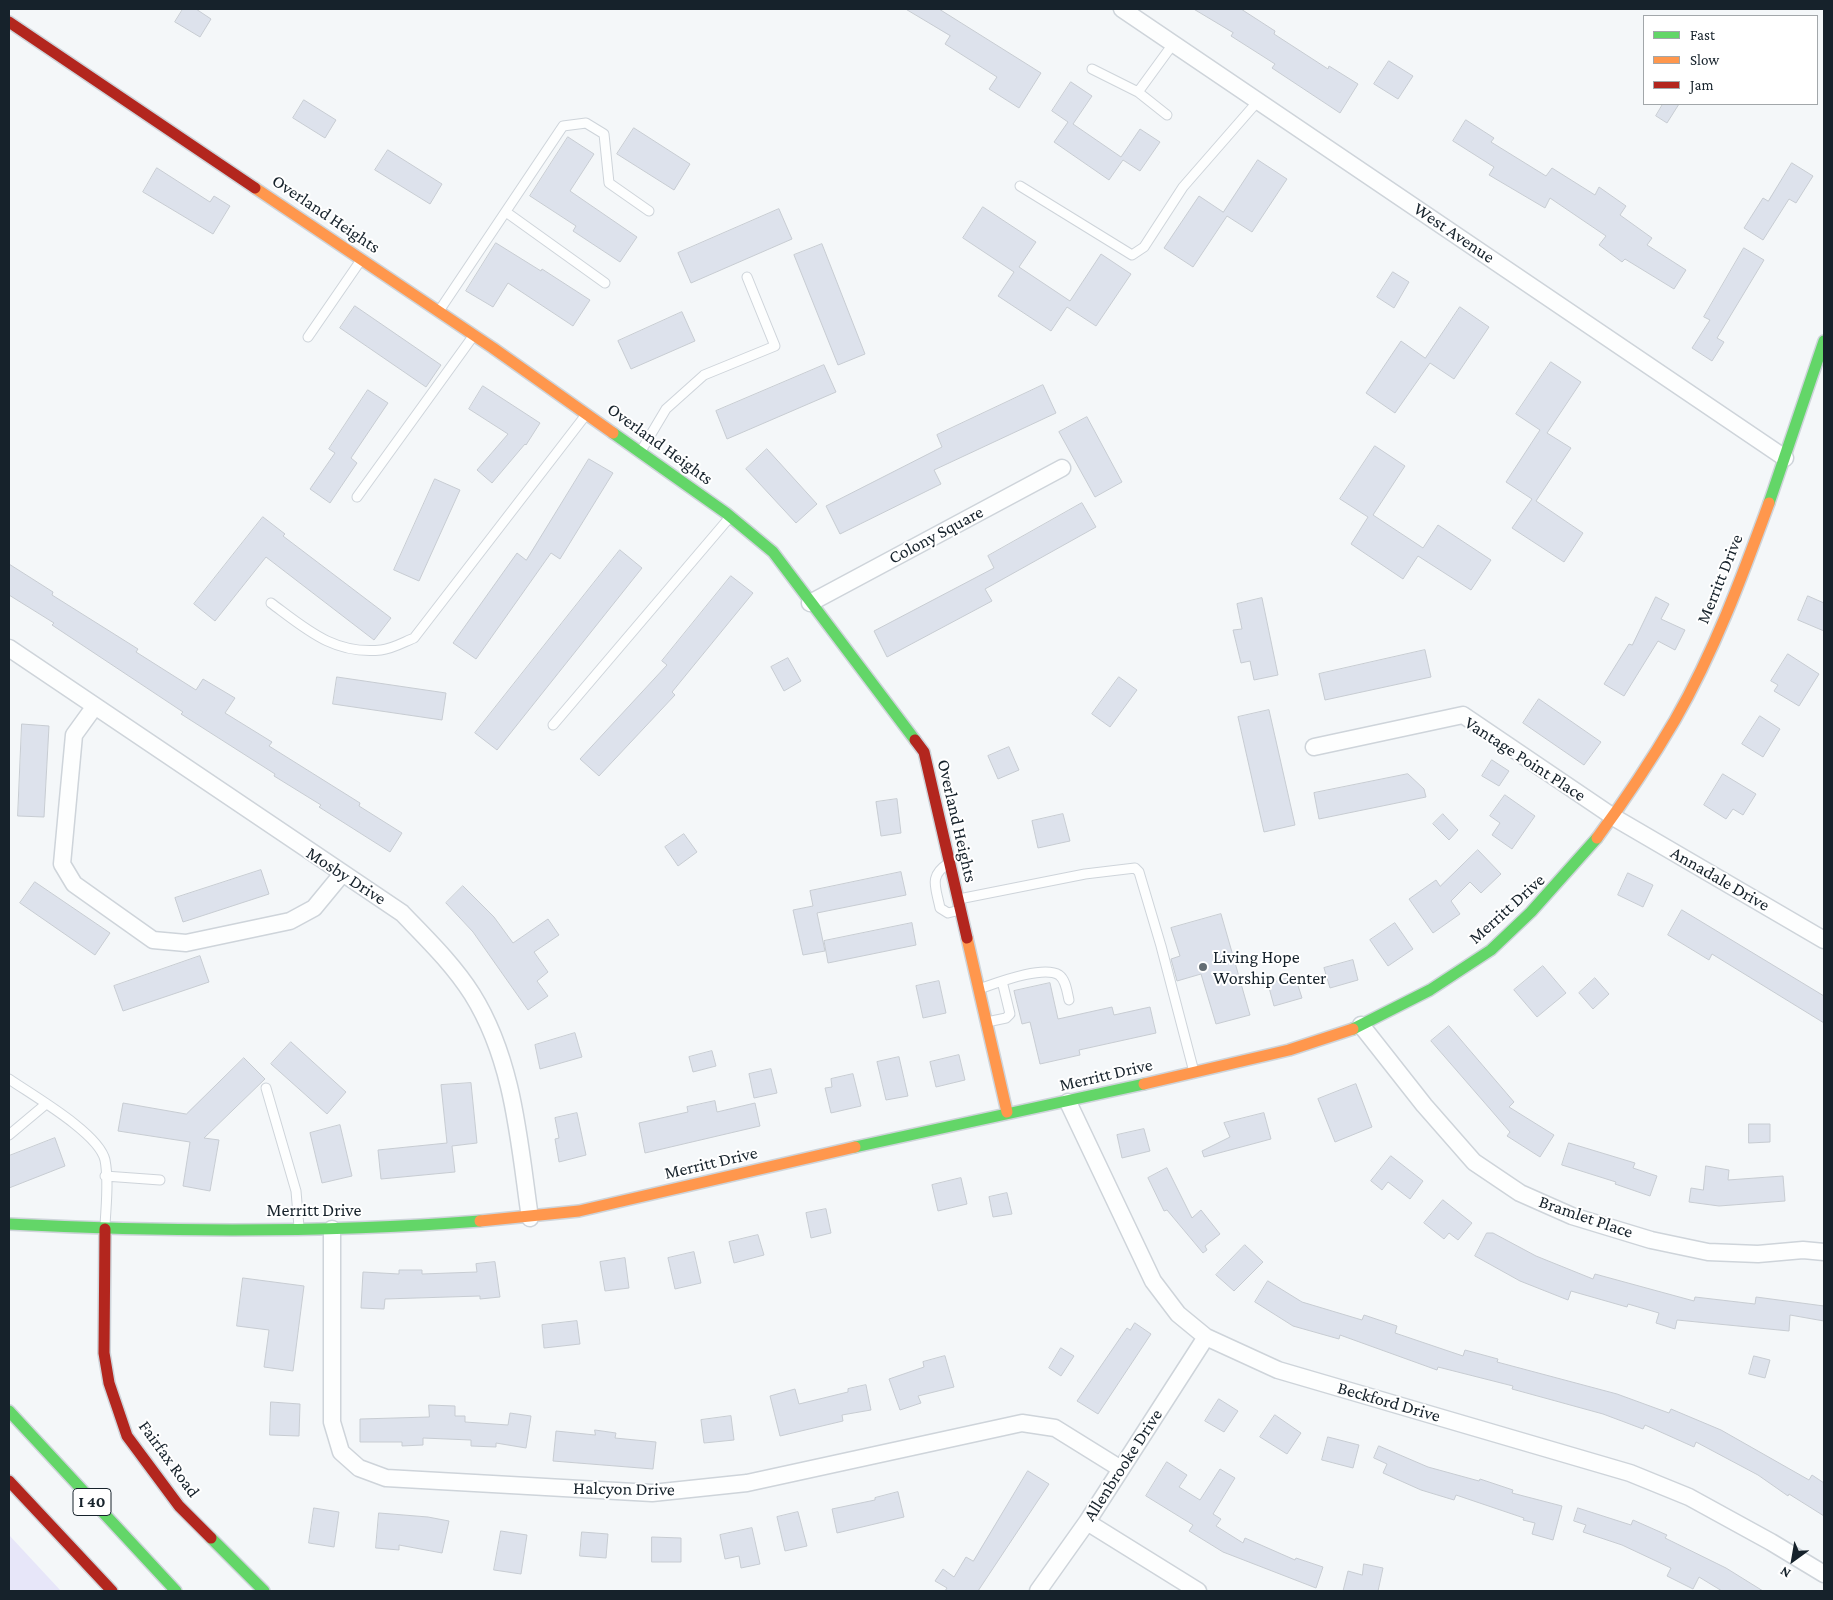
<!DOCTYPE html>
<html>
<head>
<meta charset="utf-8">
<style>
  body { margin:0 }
  #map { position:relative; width:1833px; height:1600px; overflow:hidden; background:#f4f7f9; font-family:"Crimson Pro",serif }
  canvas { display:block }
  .frame { position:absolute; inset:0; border:10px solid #16222b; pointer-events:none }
  .legend { position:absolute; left:1643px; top:15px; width:175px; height:90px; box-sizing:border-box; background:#fff; border:1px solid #a2a7aa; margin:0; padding:6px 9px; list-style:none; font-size:15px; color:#16222b }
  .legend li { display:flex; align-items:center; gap:10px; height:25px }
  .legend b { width:25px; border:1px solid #a2a7aa }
  .north { position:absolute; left:1768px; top:1535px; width:50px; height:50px; -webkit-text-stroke:4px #fff; paint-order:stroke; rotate:212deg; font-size:14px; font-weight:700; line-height:20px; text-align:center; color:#16222b }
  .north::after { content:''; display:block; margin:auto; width:18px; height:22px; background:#16222b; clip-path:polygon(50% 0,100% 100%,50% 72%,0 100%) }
</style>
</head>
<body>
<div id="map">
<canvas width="1833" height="1600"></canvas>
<div class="frame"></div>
<ul class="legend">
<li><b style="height:6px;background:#63d668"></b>Fast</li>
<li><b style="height:6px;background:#ff974d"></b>Slow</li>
<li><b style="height:6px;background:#b3261e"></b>Jam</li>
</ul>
<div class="north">N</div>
</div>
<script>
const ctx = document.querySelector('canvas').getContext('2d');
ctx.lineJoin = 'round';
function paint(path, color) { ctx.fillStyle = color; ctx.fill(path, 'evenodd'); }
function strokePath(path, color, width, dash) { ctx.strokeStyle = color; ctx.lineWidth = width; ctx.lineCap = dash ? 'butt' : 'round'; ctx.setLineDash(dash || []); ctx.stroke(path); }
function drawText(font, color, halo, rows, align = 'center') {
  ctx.font = font + ' "Crimson Pro",serif'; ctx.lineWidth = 4; ctx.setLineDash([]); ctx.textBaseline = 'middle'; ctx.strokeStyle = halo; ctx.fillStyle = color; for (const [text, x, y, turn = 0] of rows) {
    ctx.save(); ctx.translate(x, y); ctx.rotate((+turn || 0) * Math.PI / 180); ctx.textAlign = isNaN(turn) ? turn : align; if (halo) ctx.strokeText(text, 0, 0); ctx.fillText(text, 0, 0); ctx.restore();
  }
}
paint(new Path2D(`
  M9 1535 61 1591H9Z`), '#e7e6f9');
const building = new Path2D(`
  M183 9H196L211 19 200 37 175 22Z
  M906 9H939L1041 73 1019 108 989 89 997 77 945 44 950 36Z
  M1194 9H1241L1275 31 1274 34 1328 69 1329 66 1358 84 1340 113 1272 68 1275 64 1231 36 1233 33Z
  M1389 61 1413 76 1398 99 1374 84Z
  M1071 82 1092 96 1073 124 1121 157 1140 129 1160 142 1140 171 1123 160 1109 180 1054 142 1068 122 1052 111Z
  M304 100 336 120 325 138 293 118Z
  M1663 104H1679L1667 123 1656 116Z
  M1466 120 1494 138 1491 142 1546 176 1552 168 1595 195 1599 187 1626 206 1620 215 1652 238 1647 245 1686 270 1674 289 1625 259 1622 262 1599 245 1606 236 1550 198 1545 208 1489 175 1494 167 1453 141Z
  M634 128 690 164 674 190 617 154Z
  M568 137 594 154 570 191 637 237 620 262 573 231 576 226 530 196Z
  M388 150 442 184 430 204 375 170Z
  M1258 160 1287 179 1252 232 1227 216 1193 267 1164 248 1199 196 1223 212Z
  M1792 163 1813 176 1796 203 1789 199 1763 240 1744 228 1763 198 1768 201Z
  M157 168 210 202 214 196 230 206 213 234 143 192Z
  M983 207 1036 242 1019 267 1070 301 1101 254 1131 274 1096 326 1067 307 1051 331 998 296 1014 272 963 238Z
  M779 209 792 239 691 283 678 253Z
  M496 243 541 271 542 269 590 300 573 326 508 283 493 307 466 291Z
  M822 244 865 354 838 365 794 255Z
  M1744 248 1764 260 1717 338 1724 342 1712 361 1692 348 1710 320 1704 317Z
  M1393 272 1409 282 1394 308 1377 297Z
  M355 306 441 365 426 387 340 328Z
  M1460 307 1489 327 1454 379 1430 363 1395 413 1366 393 1401 341 1425 358Z
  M682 312 695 341 631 369 618 341Z
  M1551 362 1581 382 1547 433 1571 448 1536 501 1583 533 1564 562 1512 528 1532 499 1506 482 1540 430 1516 414Z
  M824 365 836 392 727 439 716 411Z
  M1043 385 1056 413 934 470 941 484 840 534 826 506 942 447 937 435Z
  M483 386 540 423 526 445 525 444 492 483 477 470 508 434 469 409Z
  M368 390 388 403 351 458 357 463 330 503 310 489 335 453 329 449Z
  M1087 417 1122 482 1095 497 1059 432Z
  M1375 446 1405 466 1373 515 1423 548 1438 525 1491 560 1471 590 1418 556 1403 579 1351 544 1368 517 1340 499Z
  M767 449 817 504 796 523 746 469Z
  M589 459 613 473 560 559 551 553 476 659 453 643 517 553 526 560Z
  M435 479 460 490 419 581 394 570Z
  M1082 503 1096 527 985 589 992 601 887 657 874 631 994 568 988 556Z
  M263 517 285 534 283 536 391 618 374 640 266 557 215 621 194 604Z
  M620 550 642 568 497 750 475 733Z
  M9 564 53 592 52 595 138 649 136 652 196 690 203 679 235 698 225 713 272 742 269 746 360 803 359 806 402 833 390 852 319 807 321 805 274 776 275 774 181 714 183 712 52 625 54 623 9 595Z
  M731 576 753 593 672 692 675 695 599 776 580 759 667 665 662 661Z
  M1808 596 1824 603V631L1798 620Z
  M1656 597 1669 604 1661 619 1685 630 1675 650 1658 641 1624 696 1604 684 1629 644 1632 645Z
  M1262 598 1278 675 1254 680 1250 661 1241 663 1233 630 1242 629 1237 604Z
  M1425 650 1431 677 1325 700 1319 674Z
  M1788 654 1819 674 1799 706 1774 691 1778 685 1771 681Z
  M788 658 801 681 784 691 771 667Z
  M337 677 446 693 442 720 333 704Z
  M1119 677 1137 690 1110 727 1092 714Z
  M1539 699 1601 742 1584 765 1523 723Z
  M1269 710 1295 825 1264 832 1238 717Z
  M1760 716 1780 729 1763 757 1742 744Z
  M22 724 49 726 44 817 18 816Z
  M1009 747 1019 770 998 779 988 756Z
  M1492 760 1509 771 1499 786 1482 776Z
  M1408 774 1424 789 1426 797 1319 819 1314 793Z
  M1723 774 1756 794 1743 815 1733 809 1726 819 1704 805Z
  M1505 795 1535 816 1512 849 1492 835 1500 823 1490 816Z
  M897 799 901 833 881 836 876 802Z
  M1063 814 1070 841 1038 848 1032 821Z
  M1443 814 1458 830 1449 840 1433 824Z
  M684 834 697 852 678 866 665 847Z
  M1478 850 1501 874 1481 893 1470 882 1451 901 1460 914 1433 933 1409 899 1436 880 1440 886Z
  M261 870 269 894 183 922 175 898Z
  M901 872 906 895 817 913 825 951 803 955 793 910 813 906 810 891Z
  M1628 873 1653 885 1643 907 1618 895Z
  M35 882 110 933 95 955 20 903Z
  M463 886 494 917 513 943 548 919 559 935 534 952 548 972 537 981 548 996 528 1010 473 932 446 903Z
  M1682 910 1824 996V1023L1712 954 1709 960 1668 935Z
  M1221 914 1250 1015 1216 1024 1201 974 1177 981 1171 959 1180 956 1171 928Z
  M912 923 916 945 828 963 824 941Z
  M1395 923 1413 949 1388 966 1370 940Z
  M200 956 209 982 123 1011 114 986Z
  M1353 960 1358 980 1330 988 1324 968Z
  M1543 966 1566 993 1537 1017 1514 990Z
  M1295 976 1302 998 1274 1006 1268 984Z
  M1595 978 1609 994 1593 1009 1579 993Z
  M939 981 946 1013 923 1018 916 986Z
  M1050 983 1058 1019 1112 1007 1114 1015 1150 1007 1156 1033 1079 1050 1080 1055 1040 1064 1030 1022 1022 1024 1014 991Z
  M1449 1026 1514 1102 1509 1107 1554 1135 1540 1157 1507 1136 1510 1132 1431 1041Z
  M575 1033 582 1057 540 1069 535 1045Z
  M291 1042 346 1092 327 1114 271 1064Z
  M712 1051 716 1066 693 1072 689 1057Z
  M959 1055 965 1080 936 1087 930 1062Z
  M899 1057 908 1096 886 1100 877 1062Z
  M244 1058 265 1079 204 1138 219 1140 210 1191 183 1186 190 1142 118 1131 123 1103 186 1114Z
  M771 1069 777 1093 754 1098 749 1074Z
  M853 1074 861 1106 831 1113 825 1088 832 1087 831 1079Z
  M471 1083 477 1143 452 1146 455 1172 381 1179 378 1150 447 1143 441 1085Z
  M1356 1084 1372 1127 1335 1142 1318 1099Z
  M715 1101 717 1112 755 1103 760 1126 645 1153 639 1123 688 1112 687 1107Z
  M577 1113 586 1155 559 1162 555 1139 559 1138 555 1118Z
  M1264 1113 1271 1139 1204 1157 1202 1151 1230 1137 1224 1123Z
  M1749 1124H1770V1142L1749 1143Z
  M340 1125 352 1176 322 1183 310 1133Z
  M1144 1129 1150 1151 1122 1158 1117 1135Z
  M55 1138 65 1166 9 1188V1156Z
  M1569 1143 1635 1163 1633 1168 1657 1176 1650 1196 1615 1184 1616 1182 1562 1165Z
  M1391 1156 1423 1181 1410 1199 1388 1182 1382 1190 1371 1181Z
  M1706 1166 1729 1170 1728 1180 1783 1176 1785 1201 1719 1206 1689 1202 1691 1188 1703 1190Z
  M1167 1168 1192 1218 1201 1210 1220 1234 1205 1246 1207 1250 1203 1253 1167 1210 1164 1211 1148 1178Z
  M961 1178 967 1204 938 1211 932 1185Z
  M1007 1193 1012 1214 993 1217 989 1197Z
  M1443 1200 1472 1223 1458 1240 1449 1233 1444 1239 1424 1223Z
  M826 1209 831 1233 811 1238 806 1213Z
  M1487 1233H1493L1536 1256 1593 1279 1595 1274 1694 1301 1695 1297 1755 1304 1756 1297 1824 1306V1321L1790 1315 1789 1331 1677 1320 1675 1329 1656 1323 1659 1313 1628 1304 1627 1307 1571 1291 1568 1300 1520 1281 1475 1256Z
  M758 1235 764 1255 734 1263 729 1242Z
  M1245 1245 1263 1262 1234 1291 1216 1275Z
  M694 1252 701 1283 675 1289 668 1258Z
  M625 1258 629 1288 605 1291 600 1262Z
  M495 1262 500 1297 480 1299V1296L385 1299 384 1309 361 1308 363 1272 399 1274V1270H422V1274L477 1272 476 1264Z
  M243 1278 304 1286 293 1371 264 1367 269 1330 237 1326Z
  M1268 1281 1302 1302 1362 1320 1364 1315 1397 1326 1395 1333 1463 1356 1465 1350 1498 1359 1497 1362 1617 1394 1669 1413 1671 1409 1721 1430 1809 1480 1812 1475 1824 1483V1516L1789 1494 1788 1496 1758 1475 1696 1442 1694 1447 1645 1425 1643 1429 1603 1414 1512 1389 1513 1386 1438 1367 1437 1370 1340 1335 1339 1339 1293 1326 1255 1302Z
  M577 1321 580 1344 544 1348 542 1325Z
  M1135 1323 1151 1334 1098 1414 1077 1401 1127 1328 1130 1330Z
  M1061 1348 1074 1356 1061 1376 1049 1368Z
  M945 1356 954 1387 918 1396 921 1403 900 1410 889 1379 924 1367 923 1362Z
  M1754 1356 1770 1360 1765 1378 1749 1374Z
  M866 1385 871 1410 842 1415 843 1421 780 1436 770 1396 795 1389 799 1404 848 1392V1389Z
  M1219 1399 1238 1411 1224 1432 1205 1421Z
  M271 1402 300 1404 299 1436 270 1435Z
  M429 1405 455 1406V1416H465V1422L508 1425 510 1413 531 1416 526 1448 496 1443V1447L471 1446V1440L423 1438V1445L402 1446V1442H360V1419L429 1417Z
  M1275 1415 1301 1433 1287 1454 1260 1437Z
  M731 1416 734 1440 704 1443 701 1420Z
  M595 1430 616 1433 615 1438 656 1442 653 1469 553 1461 556 1431 595 1435Z
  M1328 1437 1359 1445 1353 1468 1322 1460Z
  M1379 1446 1428 1467 1479 1481 1480 1479 1513 1490 1512 1493 1562 1506 1553 1540 1532 1534 1535 1523 1523 1520 1524 1518 1456 1495 1454 1500 1421 1490 1383 1473 1387 1464 1374 1458Z
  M1167 1462 1187 1475 1179 1487 1200 1500 1220 1469 1235 1478 1213 1514 1221 1519 1216 1526 1243 1543 1245 1538 1295 1560 1296 1558 1323 1567 1316 1588 1223 1552 1189 1531 1193 1525 1146 1496Z
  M1028 1471 1049 1484 978 1591H945L947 1588 935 1581 943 1569 954 1577 966 1557 973 1561Z
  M898 1492 904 1517 837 1533 832 1509 875 1500V1498Z
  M314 1508 339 1512 334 1547 309 1543Z
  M1578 1508 1631 1525 1633 1520 1667 1535 1665 1538 1726 1568 1763 1591H1722L1699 1577 1693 1589 1667 1576 1671 1568 1622 1545 1583 1532 1586 1525 1574 1521Z
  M798 1512 807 1546 785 1551 777 1517Z
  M379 1513 428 1517 449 1521 442 1553 399 1545V1550L376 1548Z
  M752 1528 760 1564 741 1568 739 1556 725 1559 720 1535Z
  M501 1531 527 1535 521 1574 494 1570Z
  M582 1532 608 1534 606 1558 580 1556Z
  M652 1537 681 1538V1562H652Z
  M1364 1564 1383 1568 1378 1591H1343L1348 1571 1362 1575Z`);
paint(building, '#dde2ec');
strokePath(building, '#c7ccd2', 1);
const lane = new Path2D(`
  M1092 69 1138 92 1173 44
  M1138 92 1167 115
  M1020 186 1132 255 1144 247 1183 187 1258 101
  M506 212 605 283
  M439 311 563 126 586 123 604 134 609 183 649 211
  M308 337 361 260
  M641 451 666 409 704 375 775 346 747 277
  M357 497 474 335
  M271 603C306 629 334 655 381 650 392 649 404 642 414 638L585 416
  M553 725 730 517
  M949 863C928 876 936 887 940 908L948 913 960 910
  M959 899 1085 874 1135 868 1139 872 1161 946 1194 1072
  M979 989C997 983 1043 965 1059 975 1066 980 1067 992 1069 1000
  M987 1022 1006 1018 1010 1014 1002 981
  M9 1079C32 1095 99 1133 105 1160 109 1181 106 1205 105 1226
  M266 1088 296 1191 299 1227
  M9 1135 46 1104
  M105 1176 160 1180`);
const street = new Path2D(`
  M1122 9 1785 458
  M810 603 1062 468
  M9 648 402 913C427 939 453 964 472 994 514 1061 519 1142 530 1218
  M95 706 74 735 62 864 74 884 153 940 186 943 290 921 314 908 342 874
  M1314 747 1463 715 1615 818 1824 940
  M1361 1025 1424 1105 1474 1162 1520 1193 1572 1216 1651 1240 1708 1252 1758 1254 1803 1250 1824 1252
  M1068 1102 1153 1281 1178 1314 1206 1337 1278 1370 1630 1473 1689 1497 1771 1542 1824 1574
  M332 1229V1422L341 1452 359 1468 386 1478 652 1493 747 1483 1022 1423 1055 1428 1121 1469
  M1087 1522 1198 1591
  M1038 1591 1087 1522 1206 1337`);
const fast = new Path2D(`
  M613 433 726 513 773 552 915 740
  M1769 503 1824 341
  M1353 1029 1430 990 1491 950 1531 912 1597 838
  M855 1147 1144 1084
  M9 1224C165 1232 324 1233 480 1221
  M9 1411 176 1591
  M211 1538 264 1591`);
const slow = new Path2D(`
  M255 188 493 348 613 433
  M1597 838C1625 800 1651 761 1675 720 1714 652 1742 577 1769 503
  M967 938 1007 1112
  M1144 1084 1289 1050 1353 1029
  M480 1221 579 1211 855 1147`);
const jam = new Path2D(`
  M9 22 255 188
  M915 740 924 752 967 938
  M105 1229 104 1353 109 1383 127 1436 179 1506 211 1538
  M9 1481 112 1591`);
strokePath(lane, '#ced4da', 11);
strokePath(street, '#ced4da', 19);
strokePath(fast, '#ced4da', 14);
strokePath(slow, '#ced4da', 14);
strokePath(jam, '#ced4da', 14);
strokePath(lane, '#fdfefe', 9);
strokePath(street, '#fdfefe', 16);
strokePath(fast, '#63d668', 11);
strokePath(slow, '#ff974d', 11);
strokePath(jam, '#b3261e', 11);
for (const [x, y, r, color] of [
  [1203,967,5,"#646d73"]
]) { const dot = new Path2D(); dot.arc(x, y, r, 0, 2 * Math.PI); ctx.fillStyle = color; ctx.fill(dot); strokePath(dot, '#fff', 2); }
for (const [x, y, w] of [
  [92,1502,38]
]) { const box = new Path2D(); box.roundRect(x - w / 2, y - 13.5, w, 27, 4); ctx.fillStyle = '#fff'; ctx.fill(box); strokePath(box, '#16222b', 1); }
drawText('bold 16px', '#16222b', null, [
  ["I 40",92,1502]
]);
drawText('18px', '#16222b', '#fff', [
  ["Overland Heights",326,214,34],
  ["West Avenue",1454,233,34],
  ["Overland Heights",660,444,36],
  ["Colony Square",936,535,-28],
  ["Merritt Drive",1720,579,-68],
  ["Vantage Point Place",1525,759,33],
  ["Overland Heights",957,821,77],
  ["Mosby Drive",346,876,33],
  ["Annadale Drive",1720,879,30],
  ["Merritt Drive",1507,909,-42],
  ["Merritt Drive",1106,1075,-13],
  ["Merritt Drive",711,1163,-13],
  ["Merritt Drive",314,1210],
  ["Bramlet Place",1586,1217,19],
  ["Beckford Drive",1389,1402,16],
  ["Fairfax Road",169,1459,54],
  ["Allenbrooke Drive",1123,1465,-57],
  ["Halcyon Drive",624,1489,1]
]);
drawText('18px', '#16222b', '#fff', [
  ["Living Hope",1213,957],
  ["Worship Center",1213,978]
], 'left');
</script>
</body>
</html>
